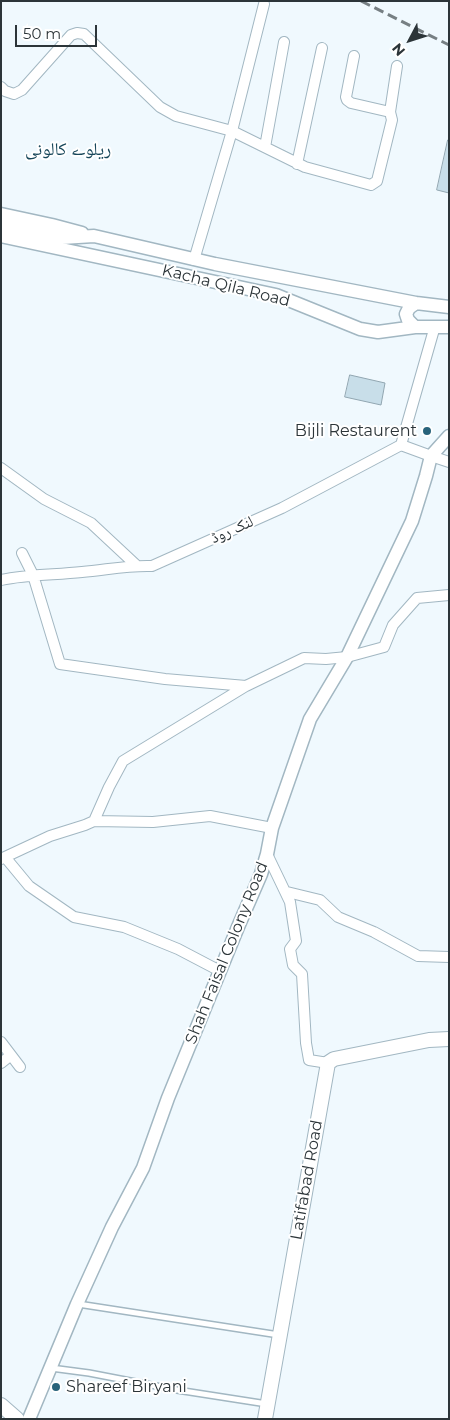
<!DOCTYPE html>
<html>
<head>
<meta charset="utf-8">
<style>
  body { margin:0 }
  #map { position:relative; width:450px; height:1420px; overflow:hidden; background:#f0f9fe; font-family:Montserrat,sans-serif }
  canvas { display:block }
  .frame { position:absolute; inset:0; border:2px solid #2c3539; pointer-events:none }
  .north { position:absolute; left:385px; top:15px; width:50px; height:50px; -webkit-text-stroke:4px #fff; paint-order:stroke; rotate:230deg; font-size:14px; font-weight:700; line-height:20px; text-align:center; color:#2c3539 }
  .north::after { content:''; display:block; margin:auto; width:18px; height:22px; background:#2c3539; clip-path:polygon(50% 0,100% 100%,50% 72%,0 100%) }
  .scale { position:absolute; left:15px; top:25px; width:82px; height:22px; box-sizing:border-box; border:2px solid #2c3539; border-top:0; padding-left:6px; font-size:15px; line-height:18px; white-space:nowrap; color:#2c3539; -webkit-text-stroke:4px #fff; paint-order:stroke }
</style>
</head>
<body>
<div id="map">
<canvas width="450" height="1420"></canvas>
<div class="frame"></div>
<div class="north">N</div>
<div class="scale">50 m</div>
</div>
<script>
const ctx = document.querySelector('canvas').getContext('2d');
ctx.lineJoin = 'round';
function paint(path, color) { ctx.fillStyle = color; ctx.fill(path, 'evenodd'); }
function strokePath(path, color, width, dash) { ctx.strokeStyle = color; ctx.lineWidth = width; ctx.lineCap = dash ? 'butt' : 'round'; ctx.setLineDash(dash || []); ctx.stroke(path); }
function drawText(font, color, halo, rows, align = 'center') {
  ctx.font = font + ' Montserrat,"Noto Naskh Arabic",sans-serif'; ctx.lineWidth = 4; ctx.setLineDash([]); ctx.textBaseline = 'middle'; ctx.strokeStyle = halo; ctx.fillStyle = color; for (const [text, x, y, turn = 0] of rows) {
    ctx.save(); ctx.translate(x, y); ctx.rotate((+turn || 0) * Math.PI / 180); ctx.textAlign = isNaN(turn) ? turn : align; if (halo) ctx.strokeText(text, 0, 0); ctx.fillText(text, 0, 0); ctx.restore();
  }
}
const building = new Path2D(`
  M448 140H449V193L437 190Z
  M350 375 385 383 381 405 345 397Z`);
paint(building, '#c8dee9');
strokePath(building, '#91a6b1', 1);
const service = new Path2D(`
  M78 1304 279 1335
  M51 1368 89 1373 177 1390 267 1404`);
const minor = new Path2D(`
  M354 56 346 97 347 100 351 103 390 112
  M1 87 5 91 14 94 22 90 71 35 77 33 84 34 160 107 176 116 232 131 264 4
  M265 147 284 42
  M297 164 322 48
  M194 260 232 131 305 167 371 185 377 181 392 120 390 112 397 66
  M401 445 435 326
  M1 468 44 499 91 523 136 565
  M22 553 33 575 60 664 165 679 246 686
  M1 580C28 574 55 575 82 572 106 570 128 565 152 566L282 508 401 445 431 456 449 462
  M94 821 109 787 123 761 246 686 304 658 326 659 347 657 384 647 393 625 417 598 449 595
  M267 854 290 902 296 941 290 949 293 965 302 974 306 1043 309 1060 328 1063
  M5 857 50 836 85 825 94 821 153 822 210 816 272 828
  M1 859 5 857 29 886 74 917 124 927 178 949 220 971
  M287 892 320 900 338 917 374 932 418 956 449 957
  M1 1042 20 1067
  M1 1063 11 1055`);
const tertiary = new Path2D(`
  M1 214 52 225 82 233
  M1 225 62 238 94 236 215 264 416 303 449 307
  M1 236 276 295 360 329 378 332 415 327H449
  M415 327 408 320 406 314 409 308 416 303
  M29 1419 77 1304 112 1227 143 1168 168 1098 238 927 261 874 267 854 272 828 310 719 347 657 412 521 426 476 431 456 449 436`);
const secondary = new Path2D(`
  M1 1405 17 1419
  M265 1419 328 1063 334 1059 429 1040 449 1039`);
strokePath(service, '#a2b7c2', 8);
strokePath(minor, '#a2b7c2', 12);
strokePath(tertiary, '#a2b7c2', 15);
strokePath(secondary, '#a2b7c2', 16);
strokePath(service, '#fff', 5);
strokePath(minor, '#fff', 10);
strokePath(tertiary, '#fff', 12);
strokePath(secondary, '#fff', 14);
strokePath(new Path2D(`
  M361 1 449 45`), '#767f83', 3, [10, 5]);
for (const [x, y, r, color] of [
  [427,431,5,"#28637b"],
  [56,1387,5,"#28637b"]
]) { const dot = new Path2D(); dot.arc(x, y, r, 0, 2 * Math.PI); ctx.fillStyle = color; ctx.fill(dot); strokePath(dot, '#fff', 2); }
drawText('16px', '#2c3539', '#fff', [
  ["Kacha Qila Road",226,286,14],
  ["لنک روڈ",232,530,-24],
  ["Shah Faisal Colony Road",227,953,-68],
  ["Latifabad Road",307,1180,-80]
]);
drawText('16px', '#2c3539', '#fff', [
  ["Bijli Restaurent",417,431],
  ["Shareef Biryani",66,1387,"left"]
], 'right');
drawText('18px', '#18475a', '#fff', [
  ["ریلوے کالونی",68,150]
]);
</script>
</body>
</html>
